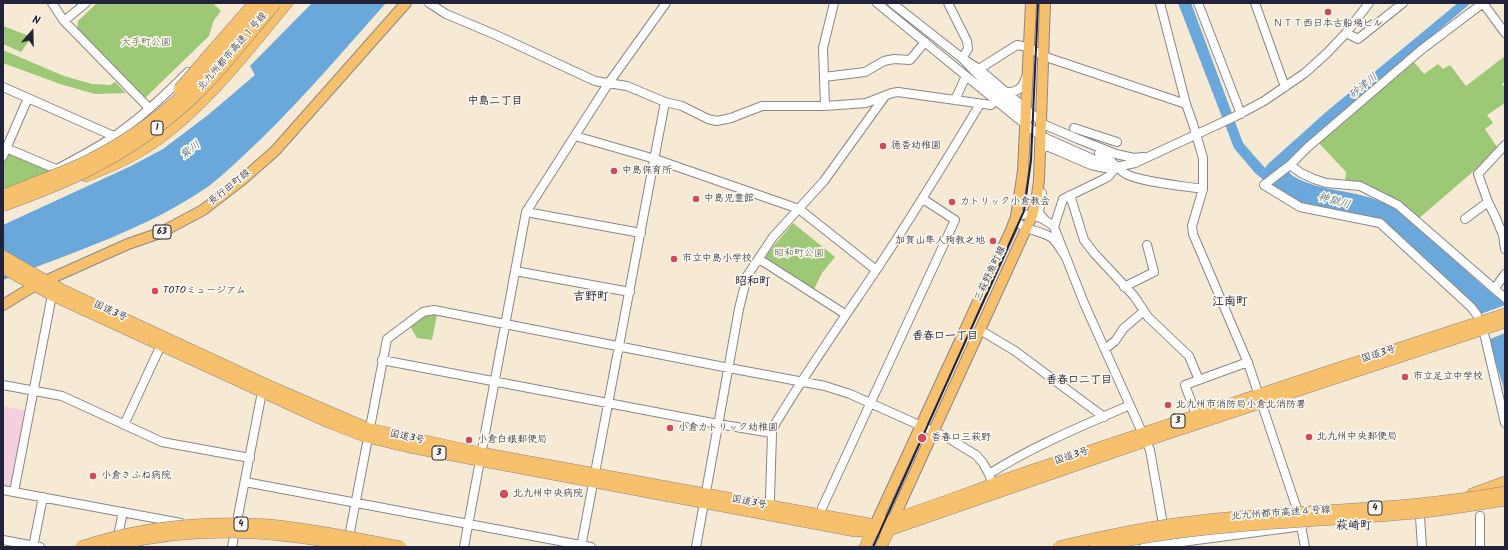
<!DOCTYPE html>
<html>
<head>
<meta charset="utf-8">
<style>
  body { margin:0 }
  #map { position:relative; width:1508px; height:550px; overflow:hidden; background:#f6ead4; font-family:Kalam,sans-serif }
  canvas { display:block }
  .frame { position:absolute; inset:0; border:4px solid #22223b; pointer-events:none }
  .north { position:absolute; left:12px; top:12px; width:40px; height:40px; -webkit-text-stroke:3px #fbf7ec; paint-order:stroke; rotate:20deg; font-size:11px; font-weight:700; line-height:16px; text-align:center; color:#22223b }
  .north::after { content:''; display:block; margin:auto; width:14px; height:18px; background:#22223b; clip-path:polygon(50% 0,100% 100%,50% 72%,0 100%) }
</style>
</head>
<body>
<div id="map">
<canvas width="1508" height="550"></canvas>
<div class="frame"></div>
<div class="north">N</div>
</div>
<script>
const ctx = document.querySelector('canvas').getContext('2d');
ctx.lineJoin = 'round';
function paint(path, color) { ctx.fillStyle = color; ctx.fill(path, 'evenodd'); }
function strokePath(path, color, width, dash) { ctx.strokeStyle = color; ctx.lineWidth = width; ctx.lineCap = dash ? 'butt' : 'round'; ctx.setLineDash(dash || []); ctx.stroke(path); }
function drawText(font, color, halo, rows, align = 'center') {
  ctx.font = font + ' Kalam,"Klee One",sans-serif'; ctx.lineWidth = 3.5; ctx.setLineDash([]); ctx.textBaseline = 'middle'; ctx.strokeStyle = halo; ctx.fillStyle = color; for (const [text, x, y, turn = 0] of rows) {
    ctx.save(); ctx.translate(x, y); ctx.rotate((+turn || 0) * Math.PI / 180); ctx.textAlign = isNaN(turn) ? turn : align; if (halo) ctx.strokeText(text, 0, 0); ctx.fillText(text, 0, 0); ctx.restore();
  }
}
paint(new Path2D(`
  M3 406 25 411 11 486 3 485Z`), '#f4cfdd');
paint(new Path2D(`
  M97 3H213L221 11 214 20 209 36 145 98 77 28 78 21Z
  M3 26 32 37 21 52 3 44Z
  M3 50 64 76 92 84 110 85 115 82 126 93 95 94 60 84 3 63Z
  M1505 56V82L1502 84 1505 88V103L1487 115 1493 123 1485 129 1497 147 1475 170 1418 219C1397 200 1374 185 1345 181L1346 172 1317 141 1413 61 1424 74 1438 64 1443 69 1450 65 1466 86Z
  M9 150 53 170 3 190V163Z
  M793 223 835 257 822 273 814 289 766 258V255Z
  M428 314 437 315 432 340 417 338 410 326Z`), '#9dc875');
paint(new Path2D(`
  M312 3H386C345 49 305 96 261 139 245 154 226 173 209 186 147 229 73 252 3 280V225L131 166 163 149 208 115 255 75 250 66Z
  M1178 3H1191L1243 143 1265 168 1268 164 1326 112 1453 7 1458 3H1471L1372 87 1286 167C1288 170 1290 174 1293 176 1321 193 1357 189 1386 204 1406 213 1421 229 1436 243 1459 264 1481 285 1505 304V398L1503 385 1480 314 1375 219 1300 202 1282 195 1255 173 1234 148Z`), '#6aa7db');
paint(new Path2D(`
  M1505 305V333L1488 340 1478 315Z`), '#f6ead4');
const minor = new Path2D(`
  M52 3 64 21 149 108
  M429 3 446 14 496 35 595 81 627 86 665 102 682 106 708 119 717 121 731 118 762 106H825L866 103 892 93 898 92 991 105 996 101
  M877 3 1016 117 1041 136 1095 160 1116 167 1135 163 1236 116 1264 101 1305 73 1327 53 1346 33 1369 3
  M892 3 962 58 979 69 1045 125 1078 139 1116 154 1134 158 1143 157
  M948 3 967 41 968 49 962 58 981 78 1028 119
  M1160 3 1186 104 1193 124 1203 158V189L1192 226 1193 234 1248 363 1296 506 1301 526 1305 547
  M1198 3 1241 114
  M1255 3 1285 87
  M1483 3 1421 50 1308 147 1290 165 1264 185 1300 207 1380 223 1471 307 1477 315 1485 337 1505 423
  M1483 3 1505 33
  M64 21 86 3
  M1346 33 1358 39 1403 3
  M979 69 1017 45 1028 47 1043 56 1186 104
  M824 77 865 72 884 61 894 59 910 60 925 42
  M3 87 118 138
  M1007 92C1018 93 1023 87 1026 77
  M955 100 966 76
  M825 106 823 48 834 3
  M1074 128 1117 142
  M575 136 655 159 799 209 876 270
  M1505 145 1478 174 1488 202 1495 216 1503 235 1505 249
  M6 148 56 169 58 174
  M1040 153 1044 147H1049L1091 165 1105 168
  M1099 153C1111 157 1115 168 1126 174 1141 182 1184 186 1203 189
  M3 156 28 98
  M1290 165 1301 173 1314 179 1326 183 1360 186 1398 205 1505 298
  M57 169C76 159 95 149 113 137 140 119 165 95 188 72
  M1042 193 1039 213 1045 220
  M1070 195 1084 240 1094 253 1134 296 1148 317 1189 356 1199 380
  M526 212 641 233
  M1465 219 1488 202
  M1054 227 1063 199 1104 179 1109 176 1116 167
  M1065 256C1061 250 1057 242 1052 238 1042 230 1017 230 1016 217 1027 210 1046 219 1054 227L1084 303 1150 450 1167 547
  M759 259 845 314
  M515 271 630 292
  M1124 287 1154 272 1147 245
  M1495 288 1505 274
  M980 330 1015 351 1104 417
  M1105 349 1115 341 1124 328 1144 311
  M382 360 718 424 772 433
  M3 385 62 396 162 442 250 458
  M1198 420 1185 385 1248 362
  M124 425 161 345
  M991 480 989 474C1033 446 1082 426 1130 405
  M245 482 591 547
  M3 490 181 523
  M14 492 52 295
  M768 510 770 498 772 433 774 426C806 372 842 321 877 269 913 215 947 159 980 104
  M820 516 822 508 955 220 923 199
  M1480 516V547
  M1420 517 1422 547
  M3 540 40 547
  M117 540 123 512
  M348 542 387 339 423 312 434 310 729 368 825 386 850 394 948 438 976 455 983 463 989 474
  M33 547 43 497
  M232 547 261 397 265 389
  M464 547 526 212 608 84 666 3
  M581 547 665 102
  M696 547 739 309 747 276 773 237 824 181 885 96
  M1144 547 1303 526`);
const major = new Path2D(`
  M3 305 34 286 128 244 160 233 203 210 242 180 275 151 406 3
  M893 520 1032 216 1037 195 1039 180 1045 3
  M875 525 1011 230 1016 217 1023 171 1031 3`);
const highway = new Path2D(`
  M86 176C110 167 135 156 157 140 208 103 247 51 287 3
  M3 256 62 290 267 385 369 429 481 453 875 525C929 509 982 487 1036 469 1192 417 1348 364 1505 314
  M3 268 52 295 328 422 367 437 409 447 855 531 889 530 1157 437 1505 322
  M1472 494 1505 482
  M865 547 874 526
  M881 547 892 524`);
strokePath(minor, '#8c8688', 10);
strokePath(major, '#8c8688', 12);
strokePath(highway, '#8c8688', 12);
strokePath(minor, '#fff', 8);
strokePath(major, '#f7c06c', 10);
strokePath(highway, '#f7c06c', 11);
strokePath(new Path2D(`
  M873 547 1024 211 1031 160 1038 3`), '#22223b', 2);
const highwayBridge = new Path2D(`
  M179 89 254 3
  M3 195C31 184 60 174 87 161 129 140 167 112 199 79 223 55 243 29 264 3
  M3 206C34 194 66 183 95 167 136 146 175 117 207 84 232 58 253 30 276 3
  M81 547C142 526 206 521 270 525 314 529 358 539 401 547
  M110 547C193 524 275 531 359 547
  M1058 547C1104 536 1150 526 1198 521 1300 509 1404 511 1505 492
  M1096 547C1201 523 1309 523 1415 513 1445 510 1475 505 1505 500`);
strokePath(highwayBridge, '#8c8688', 12, []);
strokePath(highwayBridge, '#f7c06c', 11);
for (const [x, y, r, color] of [
  [1328,12,4,"#d1495b"],
  [883,146,4,"#d1495b"],
  [614,171,4,"#d1495b"],
  [696,199,4,"#d1495b"],
  [952,202,4,"#d1495b"],
  [993,241,4,"#d1495b"],
  [674,259,4,"#d1495b"],
  [155,291,4,"#d1495b"],
  [1405,377,4,"#d1495b"],
  [1168,405,4,"#d1495b"],
  [670,428,4,"#d1495b"],
  [1309,437,4,"#d1495b"],
  [922,438,5,"#d1495b"],
  [469,440,4,"#d1495b"],
  [93,476,4,"#d1495b"],
  [504,494,5,"#d1495b"]
]) { const dot = new Path2D(); dot.arc(x, y, r, 0, 2 * Math.PI); ctx.fillStyle = color; ctx.fill(dot); strokePath(dot, '#fbf7ec', 1.5); }
for (const [x, y, w] of [
  [157,128,12],
  [162,232,18],
  [1178,421,14],
  [439,453,14],
  [1375,508,14],
  [241,524,14]
]) { const box = new Path2D(); box.roundRect(x - w / 2, y - 7, w, 14, 3); ctx.fillStyle = '#fbf7ec'; ctx.fill(box); strokePath(box, '#22223b', 1); }
drawText('bold 9px', '#22223b', null, [
  ["1",157,128],
  ["63",162,232],
  ["3",1178,421],
  ["3",439,453],
  ["4",1375,508],
  ["4",241,524]
]);
drawText('10px', '#22223b', '#fbf7ec', [
  ["ＮＴＴ西日本古船場ビル",1328,24,"center"],
  ["徳香幼稚園",891,146],
  ["中島保育所",622,171],
  ["中島児童館",704,199],
  ["カトリック小倉教会",960,202],
  ["加賀山隼人殉教之地",985,241,"right"],
  ["市立中島小学校",682,259],
  ["TOTOミュージアム",163,291],
  ["市立足立中学校",1413,377],
  ["北九州市消防局小倉北消防署",1176,405],
  ["小倉カトリック幼稚園",678,428],
  ["北九州中央郵便局",1317,437],
  ["香春口三萩野",931,438],
  ["小倉白銀郵便局",477,440],
  ["小倉きふね病院",101,476],
  ["北九州中央病院",513,494]
], 'left');
drawText('10px', '#4d5c4f', '#fbf7ec', [
  ["大手町公園",146,43],
  ["昭和町公園",799,254]
]);
drawText('10px', '#22223b', '#fbf7ec', [
  ["北九州都市高速１号線",233,52,-49],
  ["長行田町線",230,188,-39],
  ["三萩野魚町線",991,274,-65],
  ["国道3号",110,312,25],
  ["国道3号",1379,355,-18],
  ["国道3号",407,438,12],
  ["国道3号",1072,457,-18],
  ["国道3号",749,503,11],
  ["北九州都市高速４号線",1281,514,-4]
]);
drawText('italic 11px', '#3f577b', '#fbf7ec', [
  ["砂津川",1364,87,-40],
  ["紫川",191,151,-37],
  ["神獄川",1334,202,15]
]);
drawText('bold 11px', '#22223b', '#fbf7ec', [
  ["中島二丁目",495,102],
  ["香春口一丁目",945,337],
  ["香春口二丁目",1079,381]
]);
drawText('bold 12px', '#22223b', '#fbf7ec', [
  ["昭和町",753,283],
  ["吉野町",591,298],
  ["江南町",1230,303],
  ["萩崎町",1354,527]
]);
</script>
</body>
</html>
